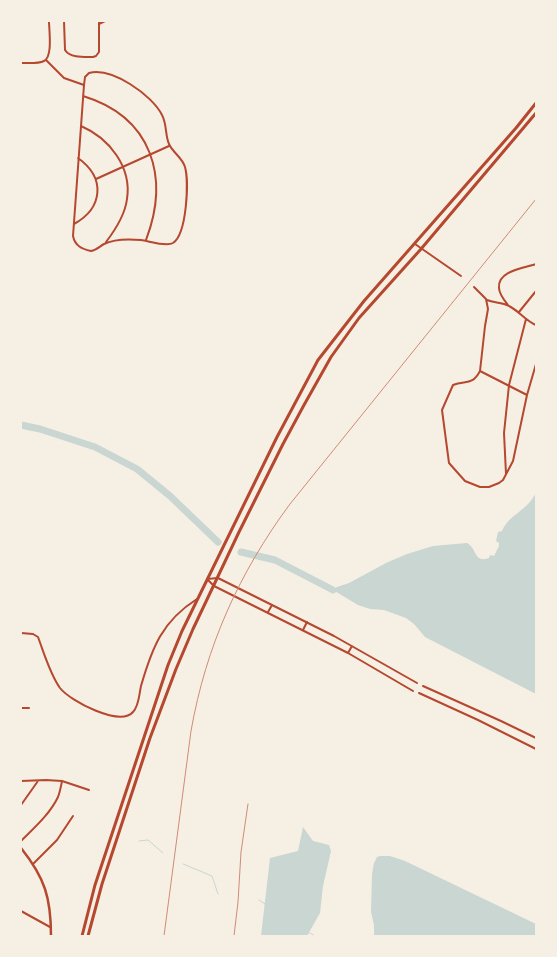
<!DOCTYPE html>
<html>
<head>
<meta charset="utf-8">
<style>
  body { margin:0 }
  #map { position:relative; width:557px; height:957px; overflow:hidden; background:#f6efe4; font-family:"Public Sans",sans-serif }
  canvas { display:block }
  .frame { position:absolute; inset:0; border:22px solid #f6efe4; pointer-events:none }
</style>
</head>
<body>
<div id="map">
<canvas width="557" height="957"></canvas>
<div class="frame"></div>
</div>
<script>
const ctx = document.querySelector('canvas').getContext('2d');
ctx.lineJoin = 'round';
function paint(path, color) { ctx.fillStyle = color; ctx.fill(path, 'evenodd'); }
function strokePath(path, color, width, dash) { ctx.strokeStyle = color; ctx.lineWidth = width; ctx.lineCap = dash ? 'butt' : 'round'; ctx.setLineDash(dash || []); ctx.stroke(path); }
paint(new Path2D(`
  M536 492V694L425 637 414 624 406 618 384 610 370 609 358 605 333 590 337 587 349 583 386 563 407 554 433 546 467 543C478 549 473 563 489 558L490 555 494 556 499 546V543L496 541 498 532 502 531C509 514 529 510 536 492Z
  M303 827 313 841 329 845 331 851 323 886 320 913 307 936H261L270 858 298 851Z
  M380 856H390L405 861 536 924V936H374V925L371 912 372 874 374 863 377 857Z`), '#c9d6d2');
strokePath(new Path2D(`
  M139 841 148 840 163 853
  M183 864 212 876 218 894
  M259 900 265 904
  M308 932 315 936`), '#c9d6d2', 1);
strokePath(new Path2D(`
  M21 425 40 429 95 447 137 469 170 496 218 542
  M241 552 275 560 333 590`), '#c9d6d2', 7);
strokePath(new Path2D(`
  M64 21 65 50C70 58 84 57 93 57L96 56 99 52V21
  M99 24 105 21
  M46 60 64 78 84 85
  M21 63C28 63 38 64 44 61 53 57 49 30 49 21
  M89 73C112 67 152 95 162 115 167 124 165 135 169 144 173 153 182 157 185 167 189 181 187 234 173 243 166 247 149 241 141 240 130 239 114 239 104 244 100 246 97 250 91 251 82 249 75 246 73 236L84 85 85 77Z
  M83 96C152 117 170 177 146 240
  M81 126C109 138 132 167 127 199 125 215 116 229 106 242
  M96 179 169 146
  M74 224C103 208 106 178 78 158
  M415 244 461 276
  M474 287 486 299 488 309 485 326 480 371C472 386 466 380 453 385L442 410 449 463 465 481 480 487H489L499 483 503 480 513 461 527 395 536 364
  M487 300C494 303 502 302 509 306 519 311 526 321 536 325
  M508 305C504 300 499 294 499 288 497 271 524 268 536 264
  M519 312 536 291
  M480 371 527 395
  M506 474 504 433 509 385 526 319
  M207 579 218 578 334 636 417 683
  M207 579 214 586 348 653 413 691
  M268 612 272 605
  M303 630 307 622
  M21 633 33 634 38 637C44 653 50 674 60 688 70 701 120 727 133 712 139 706 139 695 141 686 152 648 162 621 197 599
  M348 653 352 646
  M423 686 501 721 536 738
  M419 693 478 720 536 749
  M21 708H29
  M21 781 46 780 62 781 89 790
  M21 805 38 781
  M21 841C34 828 50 814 58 797 60 792 61 786 62 781
  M33 864 57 840 73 816
  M21 911 50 927`), '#b5482f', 2);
strokePath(new Path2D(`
  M21 848C45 878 51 898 51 936`), '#b5482f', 2.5);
strokePath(new Path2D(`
  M82 936 95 885 168 665 182 631 277 437 318 360 364 301 516 128 536 103
  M88 936 102 884 150 738 176 669 193 629 239 532 283 444 304 405 331 357 359 318 421 249 536 113`), '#b5482f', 3);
strokePath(new Path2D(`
  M164 936 191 731C206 646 239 573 290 504L536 199
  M234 936 238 902 241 852 248 804`), '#cf8b77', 1);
</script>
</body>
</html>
